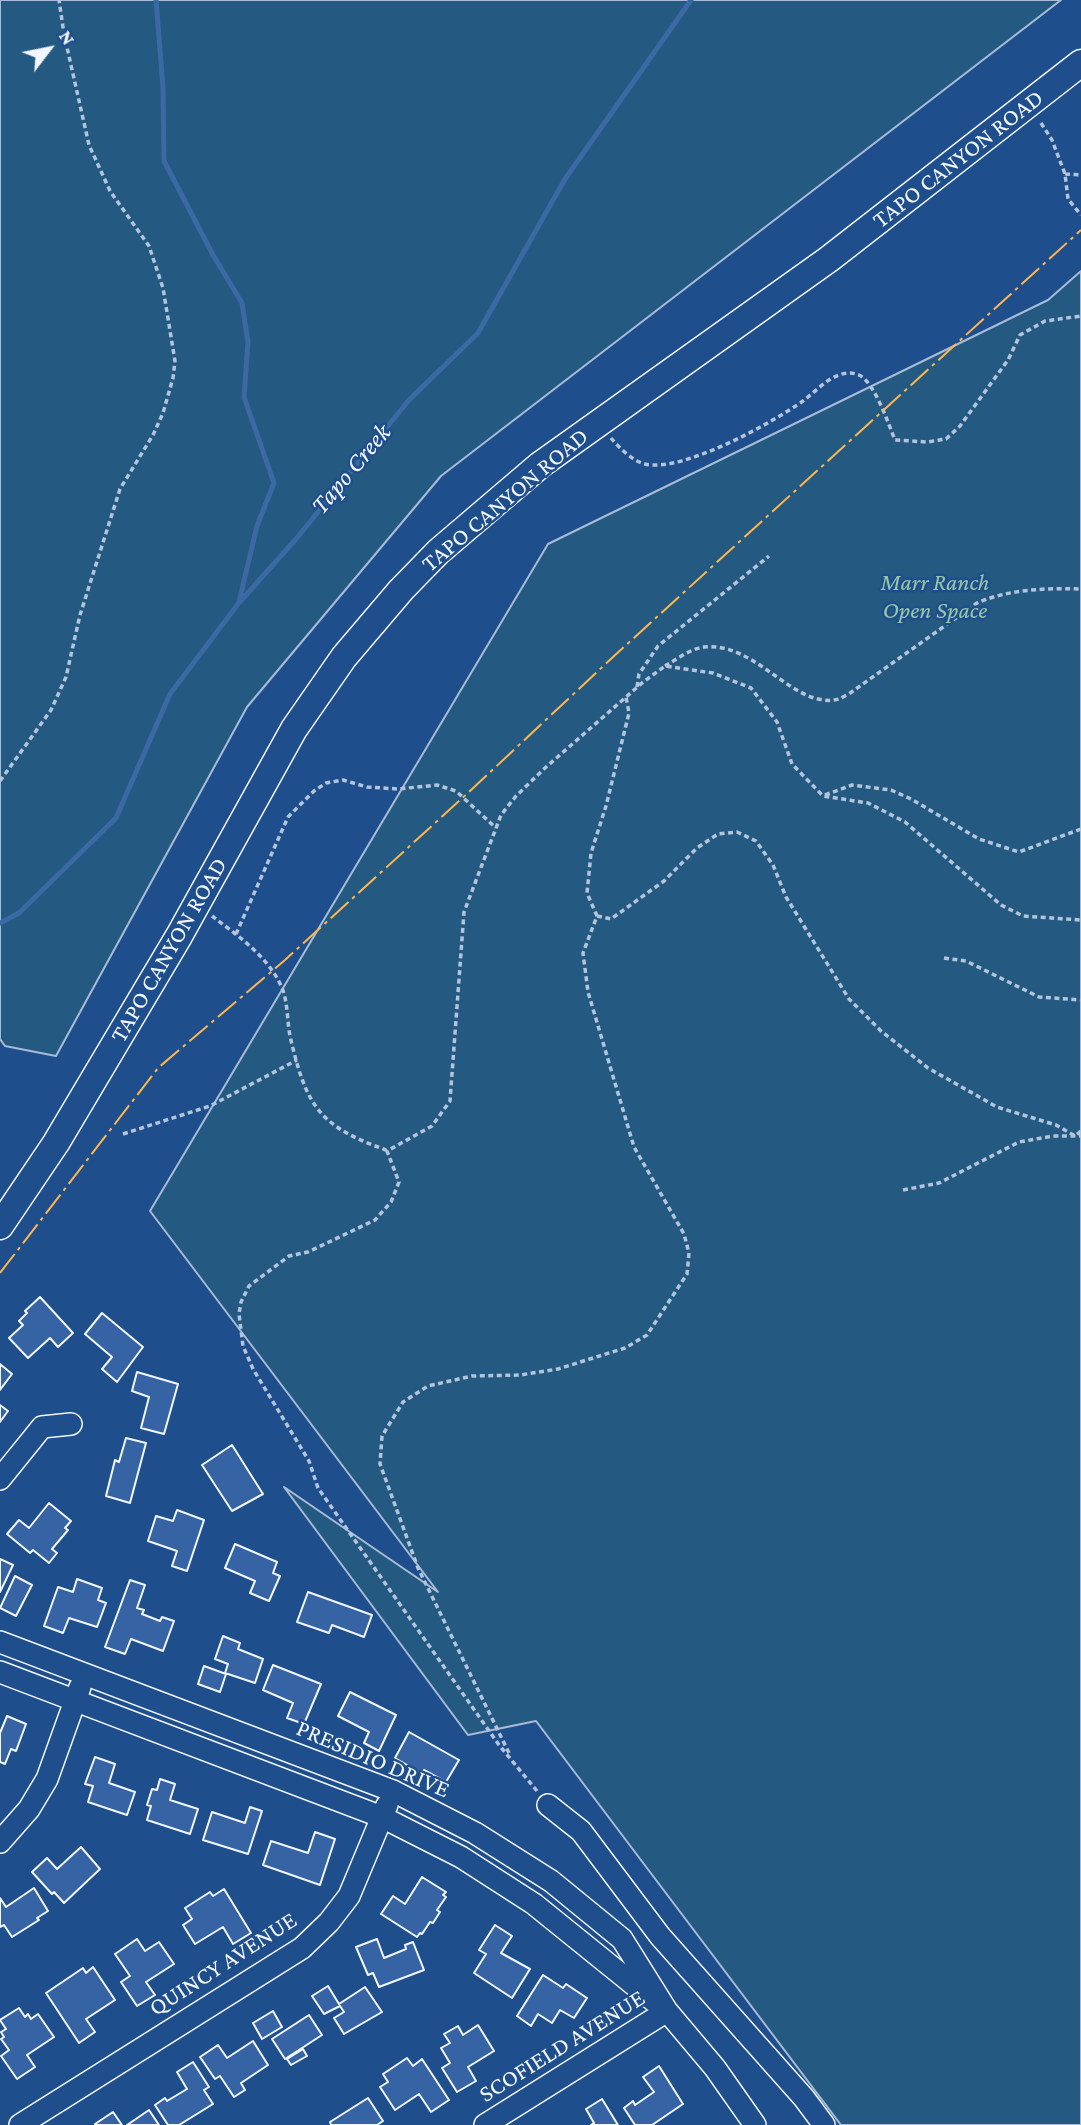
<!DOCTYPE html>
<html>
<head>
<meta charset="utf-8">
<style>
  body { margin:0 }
  #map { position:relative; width:1081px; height:2125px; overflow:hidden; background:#1f4e8c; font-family:"Crimson Pro",serif }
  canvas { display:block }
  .north { position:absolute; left:14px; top:14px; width:70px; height:70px; -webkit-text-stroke:5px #1f4e8c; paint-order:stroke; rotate:58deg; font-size:19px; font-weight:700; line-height:28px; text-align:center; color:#f2f6ff }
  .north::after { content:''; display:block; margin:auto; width:24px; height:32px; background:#f2f6ff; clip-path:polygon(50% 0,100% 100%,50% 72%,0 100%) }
</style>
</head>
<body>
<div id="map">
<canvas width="1081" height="2125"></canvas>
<div class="north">N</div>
</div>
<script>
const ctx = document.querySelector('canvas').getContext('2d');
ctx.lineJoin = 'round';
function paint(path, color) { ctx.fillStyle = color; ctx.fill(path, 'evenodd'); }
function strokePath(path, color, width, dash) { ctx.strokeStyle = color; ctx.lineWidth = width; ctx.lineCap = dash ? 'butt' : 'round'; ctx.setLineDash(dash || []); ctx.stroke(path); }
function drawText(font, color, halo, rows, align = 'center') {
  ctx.font = font + ' "Crimson Pro",serif'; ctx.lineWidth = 5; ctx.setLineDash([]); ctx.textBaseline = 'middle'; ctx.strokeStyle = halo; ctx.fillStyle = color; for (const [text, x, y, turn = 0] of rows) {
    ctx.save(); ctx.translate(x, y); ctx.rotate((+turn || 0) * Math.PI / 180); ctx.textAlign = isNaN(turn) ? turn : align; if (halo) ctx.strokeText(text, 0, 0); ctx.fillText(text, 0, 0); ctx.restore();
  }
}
const green = new Path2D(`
  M0 0H1061L441 476 247 707 56 1056 5 1046 0 1039Z
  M1081 271V2125H841L536 1721 468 1735 284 1487 438 1592 150 1211 548 544 1048 300Z`);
paint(green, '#245a82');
strokePath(green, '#a8bbd7', 2);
strokePath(new Path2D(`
  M156 0 163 88 164 161 213 255 242 303 248 342 244 397 274 483 257 526 239 602
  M0 923 19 913 116 818 170 694 238 604 296 539 409 400 478 333 565 179 691 0`), '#3b69a3', 5);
const building = new Path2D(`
  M40 1297 73 1333 58 1347 50 1338 28 1358 9 1338 23 1325 19 1321 27 1313 25 1311Z
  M102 1313 143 1347 117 1382 102 1369 112 1357 85 1334Z
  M0 1364 12 1374 0 1390Z
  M137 1372 178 1384 164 1434 141 1428 149 1397 132 1391Z
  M0 1405 8 1411 0 1422Z
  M126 1438 146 1443 130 1503 106 1496 115 1460 119 1462Z
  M232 1445 263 1494 232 1511 202 1465Z
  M49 1503 71 1521 65 1528 68 1530 52 1549 57 1553 49 1563 33 1550 30 1553 7 1534 19 1520 29 1528Z
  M177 1510 204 1520 187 1571 172 1566 177 1551 148 1541 156 1516 173 1521Z
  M235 1544 277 1562 273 1573 280 1576 269 1601 250 1593 255 1581 225 1568Z
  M0 1559 13 1565 0 1592Z
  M15 1576 32 1585 16 1616 0 1608Z
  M77 1579 102 1588 98 1600 106 1603 97 1627 69 1618 63 1633 44 1626 58 1587 73 1592Z
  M130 1580 145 1585 137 1608 144 1610 142 1614 160 1621 162 1617 174 1621 163 1651 131 1639 125 1654 105 1647Z
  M308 1592 372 1615 364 1637 332 1625 329 1633 297 1622Z
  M223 1636 240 1643 238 1649 263 1659 255 1683 225 1673 228 1664 215 1659Z
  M273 1665 321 1684 304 1724 287 1718 293 1703 263 1690Z
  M204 1666 226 1674 220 1692 198 1684Z
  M350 1692 396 1715 379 1751 364 1743 369 1732 338 1716Z
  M7 1716 26 1724 16 1751 11 1749 5 1764 0 1762V1733Z
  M409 1732 459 1760 446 1782 424 1770 422 1774 395 1758Z
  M95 1757 115 1764 109 1783 135 1792 127 1815 88 1802 93 1786 85 1784Z
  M160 1779 175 1784 170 1800 198 1809 190 1834 147 1820 151 1806 147 1805 152 1789 157 1790Z
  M250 1807 262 1811 248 1854 203 1840 212 1812 245 1823Z
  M315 1832 335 1839 320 1885 263 1865 271 1841 308 1853Z
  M81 1847 100 1869 64 1903 54 1892 52 1894 32 1872 47 1858 57 1869Z
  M422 1877 446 1892 443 1895 446 1897 437 1910 440 1912 433 1923 430 1922 422 1934 420 1933 417 1937 381 1914 393 1896 405 1904Z
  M34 1888 48 1911 37 1918 39 1920 12 1937 4 1925 0 1927V1898L6 1907Z
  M224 1889 251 1933 233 1944 223 1927 195 1944 183 1925 192 1919 185 1908 210 1892 213 1896Z
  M495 1925 512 1936 501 1953 530 1969 512 1998 474 1973 486 1954 479 1950Z
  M137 1939 145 1951 159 1942 174 1964 146 1982 155 1995 137 2006 121 1982 130 1976 115 1954Z
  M377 1939 384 1958 406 1949 405 1945 413 1942 424 1970 379 1987 373 1973 368 1975 356 1947Z
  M93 1967 115 2000 86 2019 95 2032 79 2043 46 1993 83 1968 86 1973Z
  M543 1975 563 1988 566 1984 587 1998 574 2018 560 2010 552 2023 538 2014 531 2026 517 2016Z
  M328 1986 339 2004 365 1987 382 2012 344 2034 334 2018 344 2012 340 2006 324 2014 312 1996Z
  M19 2008 25 2017 28 2014 31 2019 38 2014 54 2037 27 2055 35 2067 17 2079 1 2056 9 2050 1 2039 4 2037 1 2032 6 2029 0 2020Z
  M273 2011 282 2027 262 2039 253 2023Z
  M309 2015 322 2035 285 2059 272 2039Z
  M478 2025 494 2051 468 2067 476 2081 457 2092 442 2068 450 2063 441 2048 450 2043 444 2034 458 2026 463 2035Z
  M253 2041 268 2065 241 2083 245 2090 234 2097 220 2076 215 2079 200 2057 218 2045 227 2058Z
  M303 2049 307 2056 291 2065 287 2059Z
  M407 2058 413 2066 422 2059 449 2100 431 2112 419 2094 395 2110 380 2087 388 2082 383 2074Z
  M193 2062 209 2087 204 2090 213 2104 179 2125H168L155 2105 165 2098 167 2101 187 2089 177 2072Z
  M659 2066 683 2104 652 2125H635L624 2108 633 2101 635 2105 654 2092 643 2077Z
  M368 2098 383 2121 377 2125H331L330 2122Z
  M602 2099 618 2125H591L594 2123 586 2109Z
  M149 2110 159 2125H127Z
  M113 2112 122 2125H95V2124Z`);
paint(building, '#3563a3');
strokePath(building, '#f2f6ff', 2);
const minor = new Path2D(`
  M0 1479 42 1427 71 1424
  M0 1642 393 1791 475 1833 551 1881 622 1939 667 2011 715 2068 755 2125
  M0 1672 382 1817 461 1857 534 1904 654 2001
  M548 1805 581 1831 660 1936 804 2098 824 2125
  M0 1842 29 1809 47 1779 80 1687
  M20 2125 302 1948 329 1922 349 1896 387 1805
  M485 2125 667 2011`);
const major = new Path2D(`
  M0 1226 56 1143 179 936 294 729 344 657 401 590 438 552 540 465 829 259 1081 63`);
strokePath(minor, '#f2f6ff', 24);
strokePath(major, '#f2f6ff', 29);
strokePath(new Path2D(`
  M1041 123 1052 140 1065 174 1068 199 1081 215
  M1065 174 1081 175
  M611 438C619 448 633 461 645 464 682 473 772 423 803 401 818 390 837 366 859 375 875 383 888 423 895 440L927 442 946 439 960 426 1008 360 1020 335 1045 321 1081 316
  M665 666C677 659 690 649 704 647 756 641 795 711 839 699 843 697 849 694 853 691L977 603C1009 589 1046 588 1081 589
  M637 687 639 674 658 646 769 556
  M0 781 51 710 66 677 80 615 120 489 153 435 163 413 173 378 175 361 163 288 149 246 110 191 89 145 64 34 59 0
  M825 795 852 785 891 790 911 799 979 839 1019 852 1081 829
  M212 916C238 936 269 957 282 988 288 1002 287 1021 290 1036 306 1105 318 1126 386 1150
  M597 916 611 919 664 881 697 848 718 834 737 832 756 841 773 865 786 897 849 999 881 1031 928 1068 997 1107 1056 1125 1075 1136 1081 1131
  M236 934 288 817 314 791 326 783 343 780 367 787 398 789 437 785 456 791 496 828
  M944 958 966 961 1039 997 1081 1000
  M123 1134 210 1106 297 1060
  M903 1190 939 1183 1019 1142 1053 1136H1081
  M509 1753 418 1568 380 1464 382 1436 403 1402 428 1386 472 1376 520 1375 558 1369 625 1348 647 1335 687 1274 689 1253 684 1234 634 1147 588 992 583 953 597 916 587 893 591 853 606 806 629 713 626 697
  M537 1791 499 1745 318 1488 309 1461 253 1369 243 1346 239 1314 241 1302 249 1286 289 1256 308 1252 375 1220 391 1202 399 1182 387 1151 432 1126 450 1101 464 912 501 815 516 796 545 768 642 683 665 666 713 673 751 688 777 722 792 764 823 796 868 803 905 822 1001 905 1023 916 1081 920`), '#b3c4dc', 3.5, [5, 3.5]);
strokePath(minor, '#1f4e8c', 21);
strokePath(major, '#1f4e8c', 26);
strokePath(new Path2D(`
  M0 1273 158 1068 285 960 470 791 613 657 1081 230`), '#ffb74d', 2, [24, 5, 3.5, 5]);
drawText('24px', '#f2f6ff', '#1f4e8c', [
  ["TAPO CANYON ROAD",958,159,-38],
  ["TAPO CANYON ROAD",505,500,-40],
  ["TAPO CANYON ROAD",169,950,-60],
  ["PRESIDIO DRIVE",373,1759,23],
  ["QUINCY AVENUE",223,1964,-33],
  ["SCOFIELD AVENUE",562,2046,-32]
]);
drawText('italic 24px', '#97c8a6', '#1f4e8c', [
  ["Marr Ranch",935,583],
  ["Open Space",935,611]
]);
drawText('italic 26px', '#f2f6ff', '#1f4e8c', [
  ["Tapo Creek",351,469,-50]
]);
</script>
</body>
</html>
